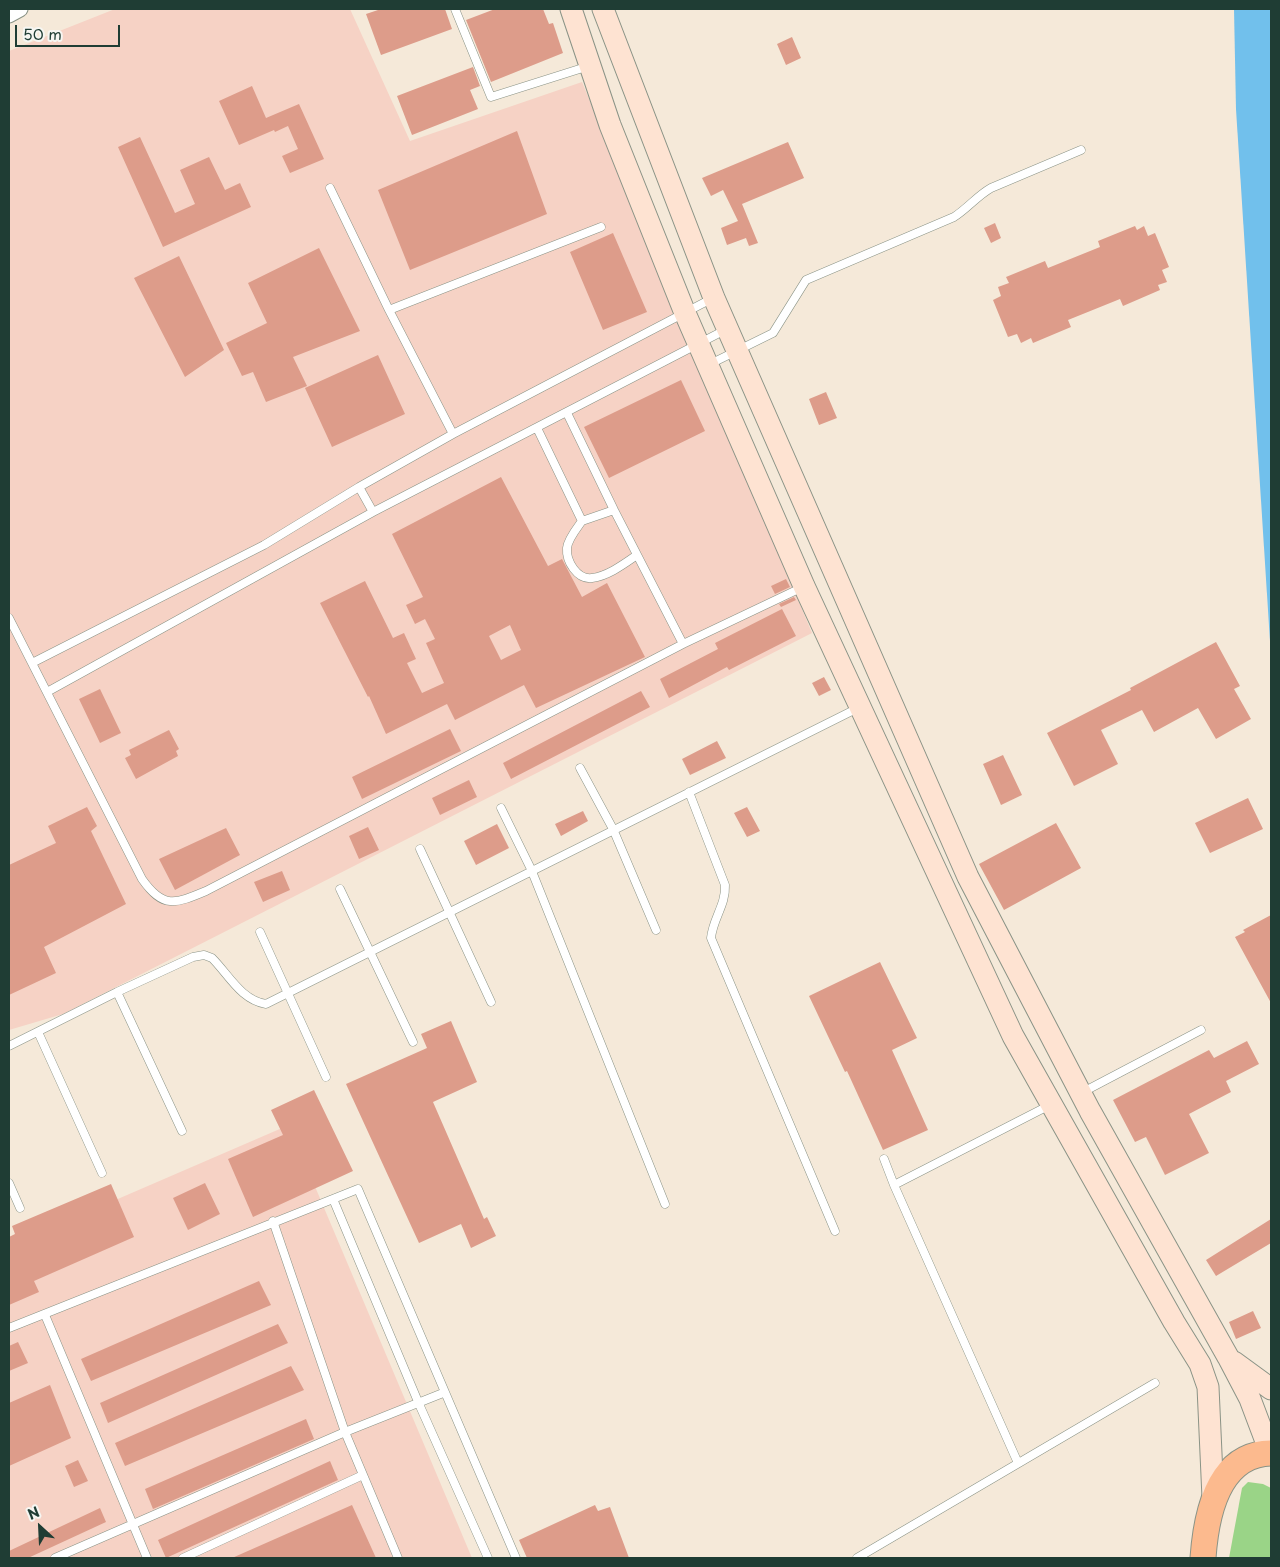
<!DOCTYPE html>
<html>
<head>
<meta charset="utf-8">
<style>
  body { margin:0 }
  #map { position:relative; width:1280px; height:1567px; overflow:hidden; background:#f5e9d9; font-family:"Playpen Sans",sans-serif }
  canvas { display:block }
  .frame { position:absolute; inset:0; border:10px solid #1f3d34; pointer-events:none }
  .north { position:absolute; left:15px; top:1502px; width:50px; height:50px; -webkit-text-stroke:4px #f6f6f2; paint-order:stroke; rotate:335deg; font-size:14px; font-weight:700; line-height:20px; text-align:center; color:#1f3d34 }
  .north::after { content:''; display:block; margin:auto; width:18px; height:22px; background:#1f3d34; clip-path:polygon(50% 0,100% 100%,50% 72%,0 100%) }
  .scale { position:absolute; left:15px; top:25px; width:105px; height:22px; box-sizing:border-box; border:2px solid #1f3d34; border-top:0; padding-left:6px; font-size:15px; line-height:18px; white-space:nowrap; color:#1f3d34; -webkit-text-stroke:4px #f6f6f2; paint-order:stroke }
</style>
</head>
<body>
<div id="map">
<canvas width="1280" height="1567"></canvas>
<div class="frame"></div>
<div class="north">N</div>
<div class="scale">50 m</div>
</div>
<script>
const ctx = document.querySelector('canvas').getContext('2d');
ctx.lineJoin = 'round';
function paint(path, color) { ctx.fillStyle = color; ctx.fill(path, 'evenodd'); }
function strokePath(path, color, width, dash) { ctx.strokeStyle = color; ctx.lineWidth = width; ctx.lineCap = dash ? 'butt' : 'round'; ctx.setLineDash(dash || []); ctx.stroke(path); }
paint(new Path2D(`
  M115 9H350L410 141 582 82 812 633 63 1014 9 1030V51Z
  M289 1125 472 1558H9V1246Z`), '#f6d2c5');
paint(new Path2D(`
  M1248 1482 1263 1484 1271 1488V1558H1229L1242 1488Z`), '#9ad487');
paint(new Path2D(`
  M1234 9H1271V657L1236 109Z`), '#71c0ec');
paint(new Path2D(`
  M381 9H445L452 29 381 55 366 14Z
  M495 9H543L549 24 553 23 563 53 491 82 466 20Z
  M792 37 801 58 786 65 777 44Z
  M473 67 480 86 470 90 478 109 412 135 397 96Z
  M252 86 266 118 299 104 324 159 290 173 282 156 298 149 288 126 275 132 274 130 239 145 219 101Z
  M517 131 547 214 410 270 378 190Z
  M140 137 175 213 195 204 180 170 209 157 225 190 240 183 251 207 163 247 118 147Z
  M788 142 804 178 742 204 758 243 749 246 746 238 727 245 721 228 738 221 723 190 711 196 702 178Z
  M995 223 1001 238 991 243 984 228Z
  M1135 226 1137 230 1144 226 1148 236 1155 233 1169 267 1162 270 1167 282 1158 285 1160 290 1123 306 1120 299 1068 320 1071 327 1033 343 1031 338 1021 343 1017 334 1008 337 993 300 1001 296 998 287 1009 283 1006 277 1045 261 1048 268 1100 247 1098 241Z
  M613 233 647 312 603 330 570 252Z
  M319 248 360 331 293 357 307 386 266 402 253 372 242 376 226 343 267 323 248 283Z
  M179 256 224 350 185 377 134 278Z
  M378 355 405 414 332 447 305 388Z
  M681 380 705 431 609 478 584 427Z
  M826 392 837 418 819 425 809 399Z
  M501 477 548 566 562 559 582 597 607 583 645 657 536 708 524 685 455 720 447 704 386 734 369 696 368 697 320 603 365 581 393 638 404 633 416 659 407 663 422 693 444 683 426 643 435 639 425 619 415 624 406 605 423 597 392 534ZM510 625 521 650 501 660 489 636Z
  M786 579 790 587 775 594 771 586Z
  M794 597 796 600 781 607 779 604Z
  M782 609 796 636 729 670 727 667 669 698 660 679 718 649 715 643Z
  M1216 642 1240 686 1234 689 1251 719 1216 739 1198 708 1154 732 1142 710 1101 730 1118 764 1074 786 1047 733 1131 690 1130 688Z
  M824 677 831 690 819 696 812 683Z
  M100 689 121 733 100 743 79 699Z
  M641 691 650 707 511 779 503 763Z
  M450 729 461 751 362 799 352 777Z
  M169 730 179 749 176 751 178 756 136 779 125 758 131 755 129 750Z
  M717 741 726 758 690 775 682 759Z
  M1003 755 1022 795 1001 805 983 764Z
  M469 780 477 797 440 815 432 798Z
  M1248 798 1263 829 1210 853 1195 823Z
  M87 807 97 826 91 831 126 904 44 947 56 973 9 995V865L56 843 48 826Z
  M747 807 760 831 747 837 734 813Z
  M583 811 588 821 561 836 555 824Z
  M1056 823 1081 868 1004 910 979 864Z
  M497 824 509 848 476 865 464 841Z
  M368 827 379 850 359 859 349 836Z
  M226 828 240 855 175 890 159 859Z
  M282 871 290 890 263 902 254 882Z
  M1271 915V1003L1235 937 1245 932 1243 930Z
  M880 962 917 1038 892 1050 928 1130 883 1150 847 1071 845 1072 809 996Z
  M451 1021 477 1082 433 1102 484 1219 487 1217 496 1236 471 1248 461 1224 419 1243 346 1084 427 1048 421 1034Z
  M1247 1041 1259 1064 1226 1081 1231 1092 1189 1114 1209 1153 1165 1175 1146 1137 1135 1142 1113 1100 1209 1050 1214 1058Z
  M314 1090 353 1171 253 1217 228 1159 283 1135 271 1110Z
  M205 1183 220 1214 188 1230 173 1198Z
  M111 1184 134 1237 34 1281 39 1292 9 1305V1237L15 1234 12 1226Z
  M1271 1219V1243L1216 1276 1206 1260Z
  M259 1281 271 1305 91 1381 81 1359Z
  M1253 1311 1261 1328 1236 1339 1229 1322Z
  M278 1324 288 1343 108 1423 100 1403Z
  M18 1342 28 1363 9 1371V1346Z
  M291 1366 304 1390 125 1466 115 1443Z
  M50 1385 71 1438 9 1466V1403Z
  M306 1419 314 1439 153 1509 145 1489Z
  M78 1460 88 1481 74 1487 65 1466Z
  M330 1461 338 1480 166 1558 158 1540Z
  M352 1505 376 1558H232Z
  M595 1505 598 1511 610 1507 629 1558H527L519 1540Z
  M100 1508 106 1522 28 1558H9V1551Z`), '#dd9c8a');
const service = new Path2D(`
  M455 9 491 97 589 66
  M330 188 389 310 453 434
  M389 310 601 227
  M708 365 773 333 806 280 954 217C968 208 977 196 991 188L1081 150
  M537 428 582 521C577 528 568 539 567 548 566 561 577 580 592 578 608 576 624 564 637 555
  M359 487 373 512
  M582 521 614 510
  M9 618 142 879C163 909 175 904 206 891L683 644 614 510 567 413
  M683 644 803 587
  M32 663 264 545 359 487 453 434 713 298
  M47 692 373 512 727 329
  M580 768 613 829 656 930
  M689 792 725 885C726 905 713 918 711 938L835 1231
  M501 808 531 869 665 1204
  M420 849 491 1002
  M340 889 413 1042
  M260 932 326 1077
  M117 992 182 1131
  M38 1032 102 1173
  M9 1046 117 992 193 957 204 955 212 958C229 975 241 1000 266 1004L858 708
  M1083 1092 1201 1030
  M884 1159 894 1185 1018 1463
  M9 1183 20 1208
  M894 1185 1050 1105
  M333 1199 419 1404 488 1558
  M273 1221 345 1432 398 1558
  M45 1315 147 1558
  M9 1328 358 1189 516 1558
  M55 1558 345 1432 443 1393
  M183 1558 363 1475
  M857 1558 1155 1383`);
const minor = new Path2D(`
  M9 15 20 9`);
const secondary = new Path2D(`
  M571 9 610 125 685 313 804 586 1013 1036 1174 1322 1200 1364 1208 1387 1213 1498
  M603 9 714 298 968 877 1090 1111 1228 1357 1250 1399 1270 1452
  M1234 1362 1271 1389`);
const trunk = new Path2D(`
  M1203 1558C1206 1516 1217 1454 1271 1453`);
strokePath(service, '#8a9386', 9);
strokePath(minor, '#8a9386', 17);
strokePath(secondary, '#8a9386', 23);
strokePath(trunk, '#8a9386', 27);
strokePath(service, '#fff', 8);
strokePath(minor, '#fff', 15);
strokePath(secondary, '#fee3d2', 21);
strokePath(trunk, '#fcba8e', 25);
</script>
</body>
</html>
